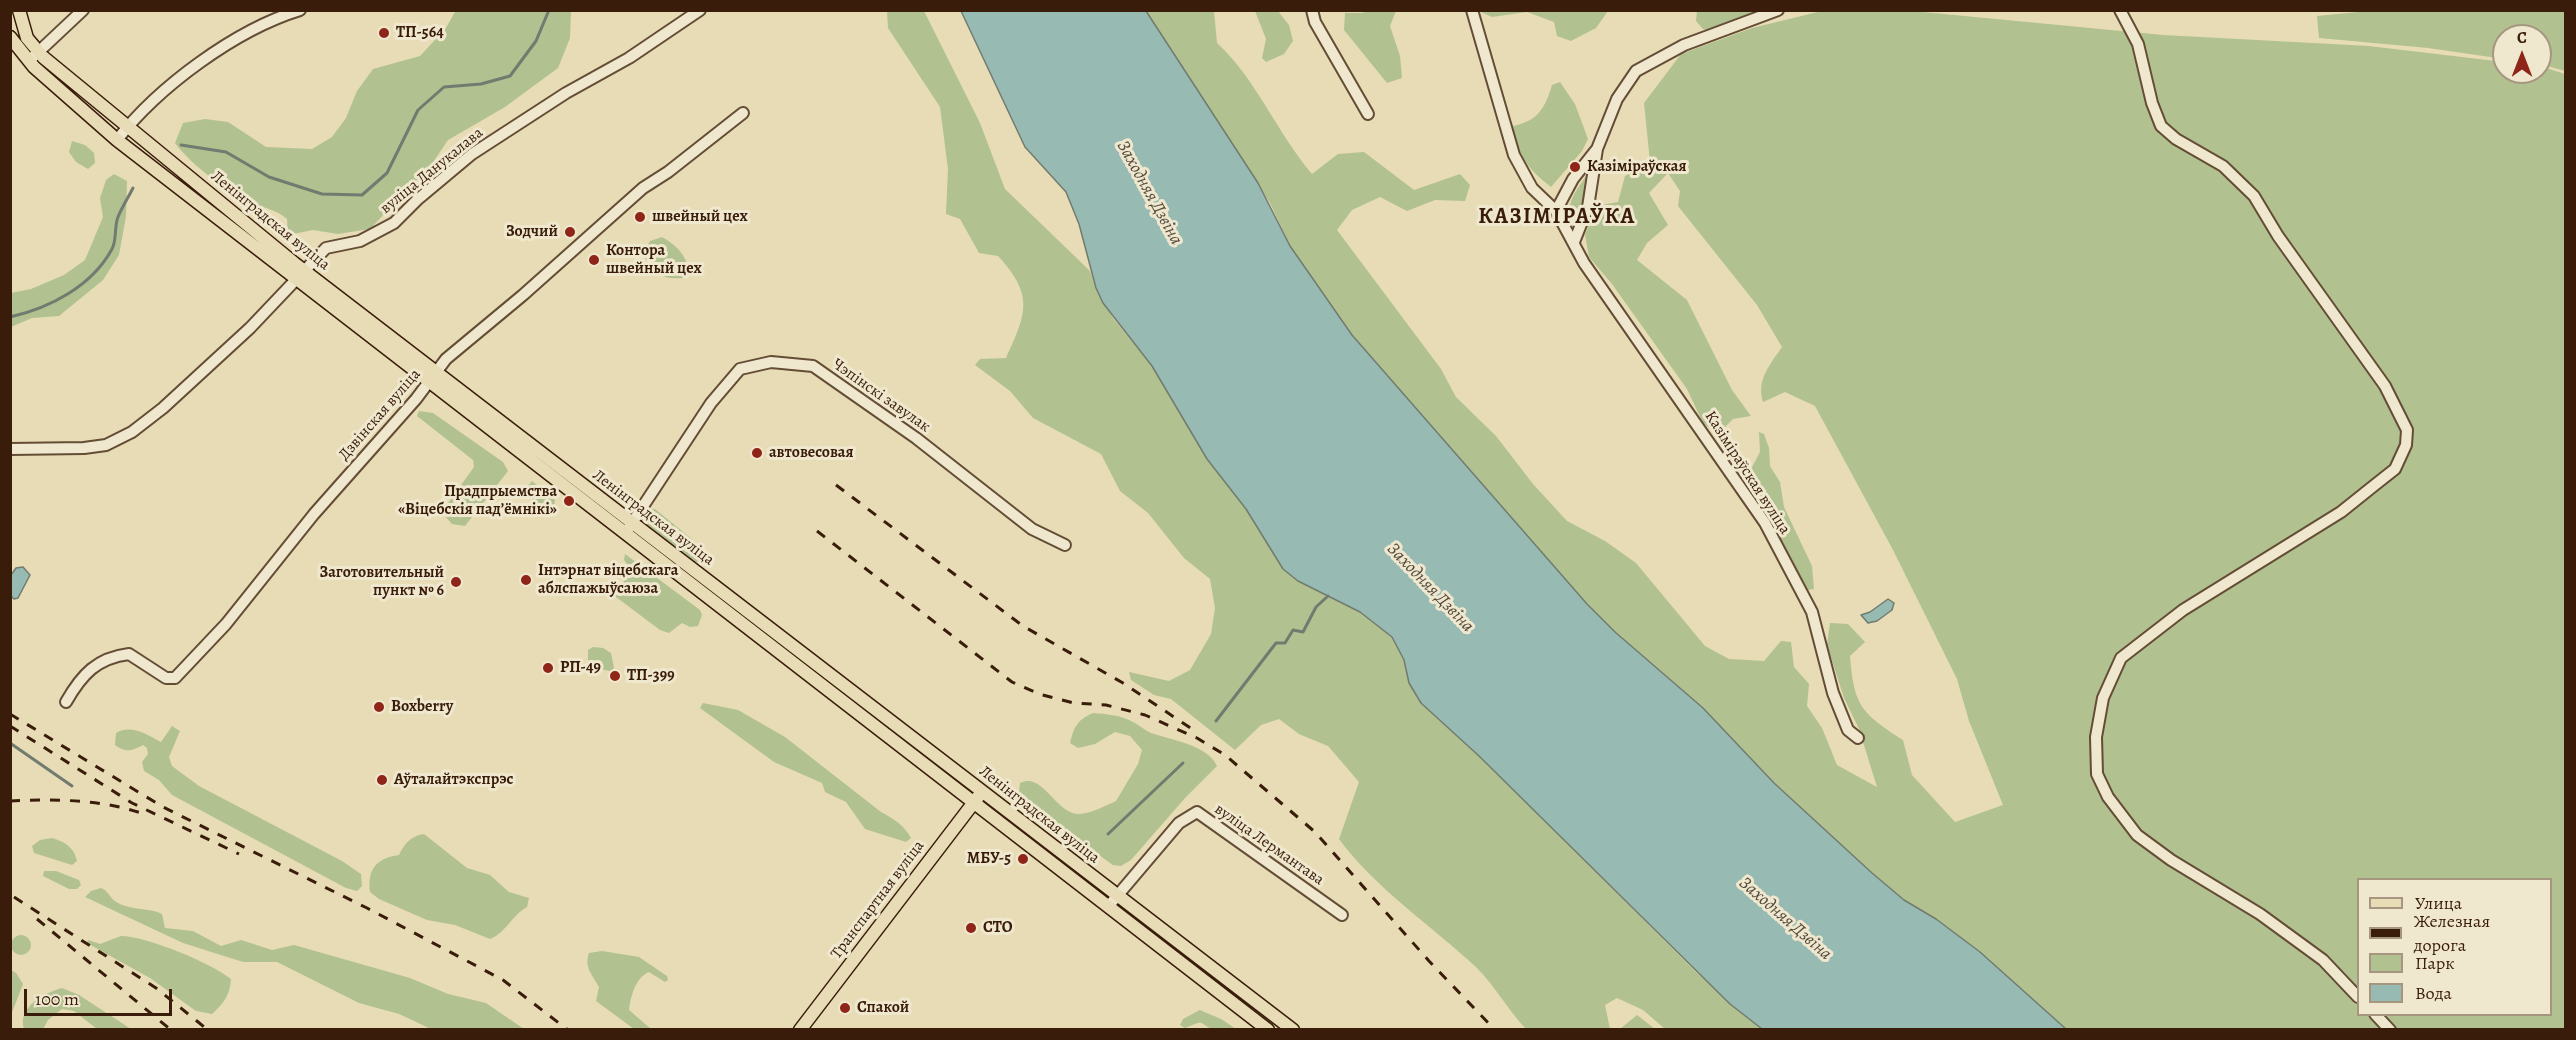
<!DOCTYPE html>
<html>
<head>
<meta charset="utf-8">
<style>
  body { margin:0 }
  #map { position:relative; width:2576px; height:1040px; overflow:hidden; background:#e7dcb5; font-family:Alegreya,serif }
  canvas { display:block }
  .frame { position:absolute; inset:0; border:12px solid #391c0a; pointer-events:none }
  .legend { position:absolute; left:2357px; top:878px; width:195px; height:138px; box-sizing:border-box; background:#efe8cf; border:2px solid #a69680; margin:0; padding:8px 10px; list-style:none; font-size:18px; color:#391c0a }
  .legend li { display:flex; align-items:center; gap:12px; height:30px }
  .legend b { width:30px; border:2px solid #a69680 }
  .north { position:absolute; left:2492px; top:24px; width:60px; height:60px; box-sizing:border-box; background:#efe8cf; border:2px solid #a69680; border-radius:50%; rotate:0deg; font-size:16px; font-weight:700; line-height:24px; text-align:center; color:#391c0a }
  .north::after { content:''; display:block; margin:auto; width:21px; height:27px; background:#8f2418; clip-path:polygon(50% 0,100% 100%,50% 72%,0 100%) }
  .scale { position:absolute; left:24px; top:989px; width:148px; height:27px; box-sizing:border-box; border:3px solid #391c0a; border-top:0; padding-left:8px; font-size:18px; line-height:21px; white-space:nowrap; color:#391c0a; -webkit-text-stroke:4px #efe8cf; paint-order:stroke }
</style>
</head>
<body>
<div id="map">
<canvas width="2576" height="1040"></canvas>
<div class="frame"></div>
<ul class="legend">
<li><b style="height:8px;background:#e7dcb5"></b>Улица</li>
<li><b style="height:8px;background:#391c0a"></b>Железная дорога</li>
<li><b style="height:16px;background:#b2c190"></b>Парк</li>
<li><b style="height:16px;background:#97bab3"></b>Вода</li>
</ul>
<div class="north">С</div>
<div class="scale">100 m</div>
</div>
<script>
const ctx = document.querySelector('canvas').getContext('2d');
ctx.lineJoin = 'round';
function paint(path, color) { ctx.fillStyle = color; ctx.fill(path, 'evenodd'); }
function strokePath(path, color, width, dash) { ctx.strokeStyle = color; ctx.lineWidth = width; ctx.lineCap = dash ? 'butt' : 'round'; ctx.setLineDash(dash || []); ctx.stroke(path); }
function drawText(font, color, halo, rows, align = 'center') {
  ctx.font = font + ' Alegreya,serif'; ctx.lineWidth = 6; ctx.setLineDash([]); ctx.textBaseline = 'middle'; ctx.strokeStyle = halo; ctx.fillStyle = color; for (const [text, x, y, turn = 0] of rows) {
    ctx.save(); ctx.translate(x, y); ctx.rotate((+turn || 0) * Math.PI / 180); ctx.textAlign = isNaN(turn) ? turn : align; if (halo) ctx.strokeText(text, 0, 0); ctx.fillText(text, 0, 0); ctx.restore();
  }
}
paint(new Path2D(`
  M456 10 571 11 570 38 558 68 505 107 448 140 432 164 370 229 338 234 313 230 288 235 287 219C277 210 266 209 253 203 226 190 193 167 175 143L183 123 205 119 228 122 266 147 312 149 332 137 346 118 357 91 373 69 420 56 446 28Z
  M1902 10 2163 35 2369 46 2504 62V72H2540V66L2565 74V1029H2066L1980 952 1936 919 1904 900 1872 873 1774 783 1703 708 1615 632 1587 604 1352 335 1290 246 1270 203 1146 11H1214L1217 43C1257 80 1277 133 1312 174L1338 154 1364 152 1414 190 1460 174 1470 185 1465 201 1435 200 1407 211 1380 197 1352 210 1337 230 1441 369 1456 397 1496 436 1533 484 1567 521 1605 541 1636 563 1705 646 1729 659 1764 661 1781 641 1791 642 1794 667 1809 684 1807 706 1822 728 1837 765 1877 787 1859 729 1844 698 1827 645 1830 623 1848 624 1865 642 1850 656C1854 706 1861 713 1903 740L1912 775 1955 822 2003 805 1969 721 1957 679 1893 550 1815 406 1785 392 1763 402C1756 380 1770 365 1782 347L1757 305 1678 206 1680 191 1668 173 1649 193 1668 225 1647 243 1637 260 1687 300 1732 390 1751 416 1733 419 1718 434 1703 423 1687 389 1612 284 1589 257 1585 235 1596 206 1618 202 1625 176 1650 162 1644 103 1681 54 1752 28 1822 11ZM2358 880H2550V1014H2358Z
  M887 11H924L980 123 1005 189 1090 271 1096 288 1113 318 1152 366 1207 459 1246 509 1283 569 1360 612 1392 637 1404 660 1409 683 1421 703 1479 756 1697 973 1762 1029H1665L1643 1010 1617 998 1605 1005 1610 1029H1526C1508 1010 1495 986 1477 968 1431 925 1377 890 1339 839L1359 782 1328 746 1299 734 1279 719 1261 725 1235 750 1171 699 1154 695 1131 680 1129 672 1169 681 1190 670 1211 634 1215 608 1210 579 1184 558 1148 513 1120 491 1101 454 1033 418 1010 391 975 365 980 359 1006 358C1027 313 1034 295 998 256L979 253 960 219 946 214 948 169 940 107 888 28Z
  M1255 11H1278L1289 25 1293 41 1284 54 1266 62 1262 58 1266 39Z
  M1368 11H1396L1390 26 1400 56 1402 78 1387 83 1344 30 1345 13H1362Z
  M1479 11 1482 10 1608 11 1596 28 1571 41 1557 36 1554 22 1527 12 1492 17Z
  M1697 11H1764L1711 31 1703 29 1696 21Z
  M2369 11H2565V71L2540 64V36H2504V59L2428 48 2319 38 2317 16Z
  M1560 82 1575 104 1588 139 1582 151 1551 187C1527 168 1518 156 1513 126 1538 121 1545 108 1552 85Z
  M72 141 85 145 94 153 95 163 88 169 76 162 69 152Z
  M114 174 127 181 126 216 119 255 103 280 59 316 32 318 11 327V293L31 289 64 275 85 260 103 217 100 198 106 180Z
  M1587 174 1581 211 1577 220 1571 218C1565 202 1579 188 1587 174Z
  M662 237C677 246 686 254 689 272L684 278C662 280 655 274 643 255L650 241Z
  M419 411 433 413 503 462 508 471 465 526 452 524 444 515 446 506 474 467 473 460 417 416Z
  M1759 432 1764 434 1769 448 1770 466 1780 482 1784 507 1812 566 1814 589 1808 590 1751 489 1750 471 1760 452Z
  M532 481 555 500 554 507 546 509 523 492Z
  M655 509 699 545 704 556 647 510Z
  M642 515 701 560 696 562 643 522Z
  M625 554 700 610 702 615 698 626 690 627 682 623 669 633 660 630 616 597 615 590 631 574V569L624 560Z
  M593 647 603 648 611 653 614 668 610 671 595 668 588 660V650Z
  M703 703 738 710 785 737 881 812C894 819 904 825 911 838L906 842 865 829 846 802 825 792 822 783 774 762 700 708Z
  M1093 713C1106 714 1119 715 1131 721 1138 724 1144 730 1151 733 1171 740 1208 745 1217 766L1185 798 1131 860 1121 866 1113 865 1061 828 1019 791 1020 783C1043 771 1056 815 1080 814 1092 813 1105 806 1116 801L1138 764 1142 750 1130 736 1115 732 1095 744 1078 748 1070 743C1074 727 1077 720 1093 713Z
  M172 726 180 731 169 757 172 766 199 786 342 861 361 874 362 886 357 891 346 888 172 795 159 780 144 771 142 762 148 754 147 748 143 745C132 751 126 753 115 745L116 733C132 724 147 735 161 742Z
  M424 834 467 868 490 875 509 892 529 898 527 907C511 916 506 933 490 939L455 925 427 920 379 899 370 892C367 869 377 858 399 855 404 844 412 835 424 834Z
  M52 838C65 842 74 847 77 861L72 865 34 853 32 846 40 840Z
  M44 871H56L79 880 81 885 77 889H69L43 876Z
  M101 888C109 891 109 897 115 901 129 911 148 907 162 914L165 928 193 931 221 946 241 940 272 950 294 945 410 978 448 994 486 1003 524 1029H431L399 1014 359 1003 277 962H243L183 943 85 897 91 891Z
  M11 945a10 10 0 1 1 20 0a10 10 0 1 1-20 0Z
  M121 936C146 936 211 963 231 979 230 995 224 1003 212 1014L196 1011 150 978 87 943 88 940 100 944Z
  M602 951 639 957 667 976 668 980 665 982 649 972C635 978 631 996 629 1010L651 1029H634L596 1001 599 987C592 974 584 968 589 953Z
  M11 970 16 973 23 984 11 1015Z
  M62 988 79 995 131 1029H97L74 1011 62 1009 48 1020 43 1029H24C17 1007 44 993 62 988Z
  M1200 1010 1221 1019 1236 1029C1230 1030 1221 1031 1216 1030 1196 1024 1208 1018 1185 1028L1180 1025 1183 1019Z
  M1637 1015 1655 1029H1620Z`), '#b2c190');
const water = new Path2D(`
  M961 11H1146L1258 183 1290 246 1352 335 1587 604 1615 632 1703 708 1774 783 1872 873 1904 900 1936 919 1980 952 2066 1029H1762L1730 1004 1479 756 1421 703 1409 683 1404 660 1392 637 1360 612 1298 581 1283 569 1246 509 1207 459 1152 366 1103 303 1096 288 1079 224 1066 192 1025 147Z
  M23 567 30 575 18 598 14 599 11 596V575L16 568Z
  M1888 599 1894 603 1892 610 1877 621 1868 623 1861 615 1870 612Z`);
paint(water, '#97bab3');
strokePath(water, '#717b6f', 1.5);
strokePath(new Path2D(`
  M181 145 226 152 269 177 322 194 362 195 387 173 418 110 444 87 481 84 510 76 536 41 549 10
  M10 317C50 308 92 286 112 249 117 240 114 227 118 217 122 207 128 198 133 188
  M1216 721 1276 643H1285L1293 630 1303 632 1316 607 1328 596
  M10 743 72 786
  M1108 834 1183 763`), '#717b6f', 3);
const minor = new Path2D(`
  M1312 10 1315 22 1368 114
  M1472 10 1514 155 1532 188 1556 211 1584 263 1765 523 1812 612 1833 693 1848 730 1858 738
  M2120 10 2138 44 2152 103 2161 126 2176 139 2223 166 2254 196 2278 236 2385 386 2407 430 2406 445 2395 469 2376 484 2341 512 2183 610 2121 658 2103 698 2096 737 2097 774 2108 797 2137 835 2171 860 2260 914 2323 960 2358 997
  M33 57 83 10
  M117 140C158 87 235 30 300 10
  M1556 211 1573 179 1596 150
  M1574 242 1588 207 1597 149 1617 99 1636 71 1684 45 1778 10
  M10 449 84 448 106 445 132 432 163 408 250 328 326 248 360 241 394 223 417 200 472 154 566 93 629 58 700 10
  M628 529 711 403 740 369 771 362 813 366 916 438 1032 529 1065 545
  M66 702C82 674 97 658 129 654L166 678H175L226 624 314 514 416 399 446 359 523 295 643 188 668 172 743 113
  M1112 902 1179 823 1197 812 1342 915
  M2375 1014 2390 1030`);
const major = new Path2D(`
  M19 10 27 38 43 57 294 263 1293 1030
  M10 37 34 67 117 140 1268 1030
  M800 1030 978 797`);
strokePath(minor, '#644c35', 14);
strokePath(major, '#391c0a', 15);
strokePath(minor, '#efe8cf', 10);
strokePath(major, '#e7dcb5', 12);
strokePath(new Path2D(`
  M836 485 1023 626 1123 683 1192 729
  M817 531 1012 682 1039 694 1074 703 1106 705 1145 715 1197 738 1225 755 1315 832 1429 961 1495 1030
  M10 714 163 807 367 908 503 980 568 1030
  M10 726 132 803 239 854
  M10 801C54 799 99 799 141 813
  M14 897 156 988 208 1030
  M37 919 171 1030`), '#391c0a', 3, [10, 10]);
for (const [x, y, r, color] of [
  [384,33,6,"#8f2418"],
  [1575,167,6,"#8f2418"],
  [640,217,6,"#8f2418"],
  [570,232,6,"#8f2418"],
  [594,260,6,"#8f2418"],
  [757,453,6,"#8f2418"],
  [569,501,6,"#8f2418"],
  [526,580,6,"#8f2418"],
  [456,582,6,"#8f2418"],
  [548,668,6,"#8f2418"],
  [615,676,6,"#8f2418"],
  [379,707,6,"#8f2418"],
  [382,780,6,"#8f2418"],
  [1023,859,6,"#8f2418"],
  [971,928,6,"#8f2418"],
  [845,1008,6,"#8f2418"]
]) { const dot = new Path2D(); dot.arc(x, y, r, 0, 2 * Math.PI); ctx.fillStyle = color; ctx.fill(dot); strokePath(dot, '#efe8cf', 2); }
drawText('bold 16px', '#391c0a', '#efe8cf', [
  ["ТП-564",396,33],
  ["Казіміраўская",1587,167],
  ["швейный цех",652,217],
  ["Зодчий",558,232,"right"],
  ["Контора",606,251],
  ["швейный цех",606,269],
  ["автовесовая",769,453],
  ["Прадпрыемства",557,492,"right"],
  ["«Віцебскія падʼёмнікі»",557,510,"right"],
  ["Інтэрнат віцебскага",538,571],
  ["аблспажыўсаюза",538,589],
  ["Заготовительный",444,573,"right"],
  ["пункт № 6",444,591,"right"],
  ["РП-49",560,668],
  ["ТП-399",627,676],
  ["Boxberry",391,707],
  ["Аўталайтэкспрэс",394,780],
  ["МБУ-5",1011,859,"right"],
  ["СТО",983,928],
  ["Спакой",857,1008]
], 'left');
drawText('16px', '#391c0a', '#efe8cf', [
  ["вуліца Данукалава",432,171,-39],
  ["Ленінградская вуліца",270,221,39],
  ["Чэпінскі завулак",881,396,35],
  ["Дзвінская вуліца",380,415,-49],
  ["Казіміраўская вуліца",1747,473,57],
  ["Ленінградская вуліца",653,518,37],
  ["Ленінградская вуліца",1039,815,38],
  ["вуліца Лермантава",1269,845,35],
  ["Транспартная вуліца",878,900,-53]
]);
drawText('italic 18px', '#554b3d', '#efe8cf', [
  ["Заходняя Дзвіна",1149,193,61],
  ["Заходняя Дзвіна",1430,588,46],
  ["Заходняя Дзвіна",1785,919,41]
]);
ctx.letterSpacing = '1.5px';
drawText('bold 22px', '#391c0a', '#efe8cf', [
  ["КАЗІМІРАЎКА",1557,218]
]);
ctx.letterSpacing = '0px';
</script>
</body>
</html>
